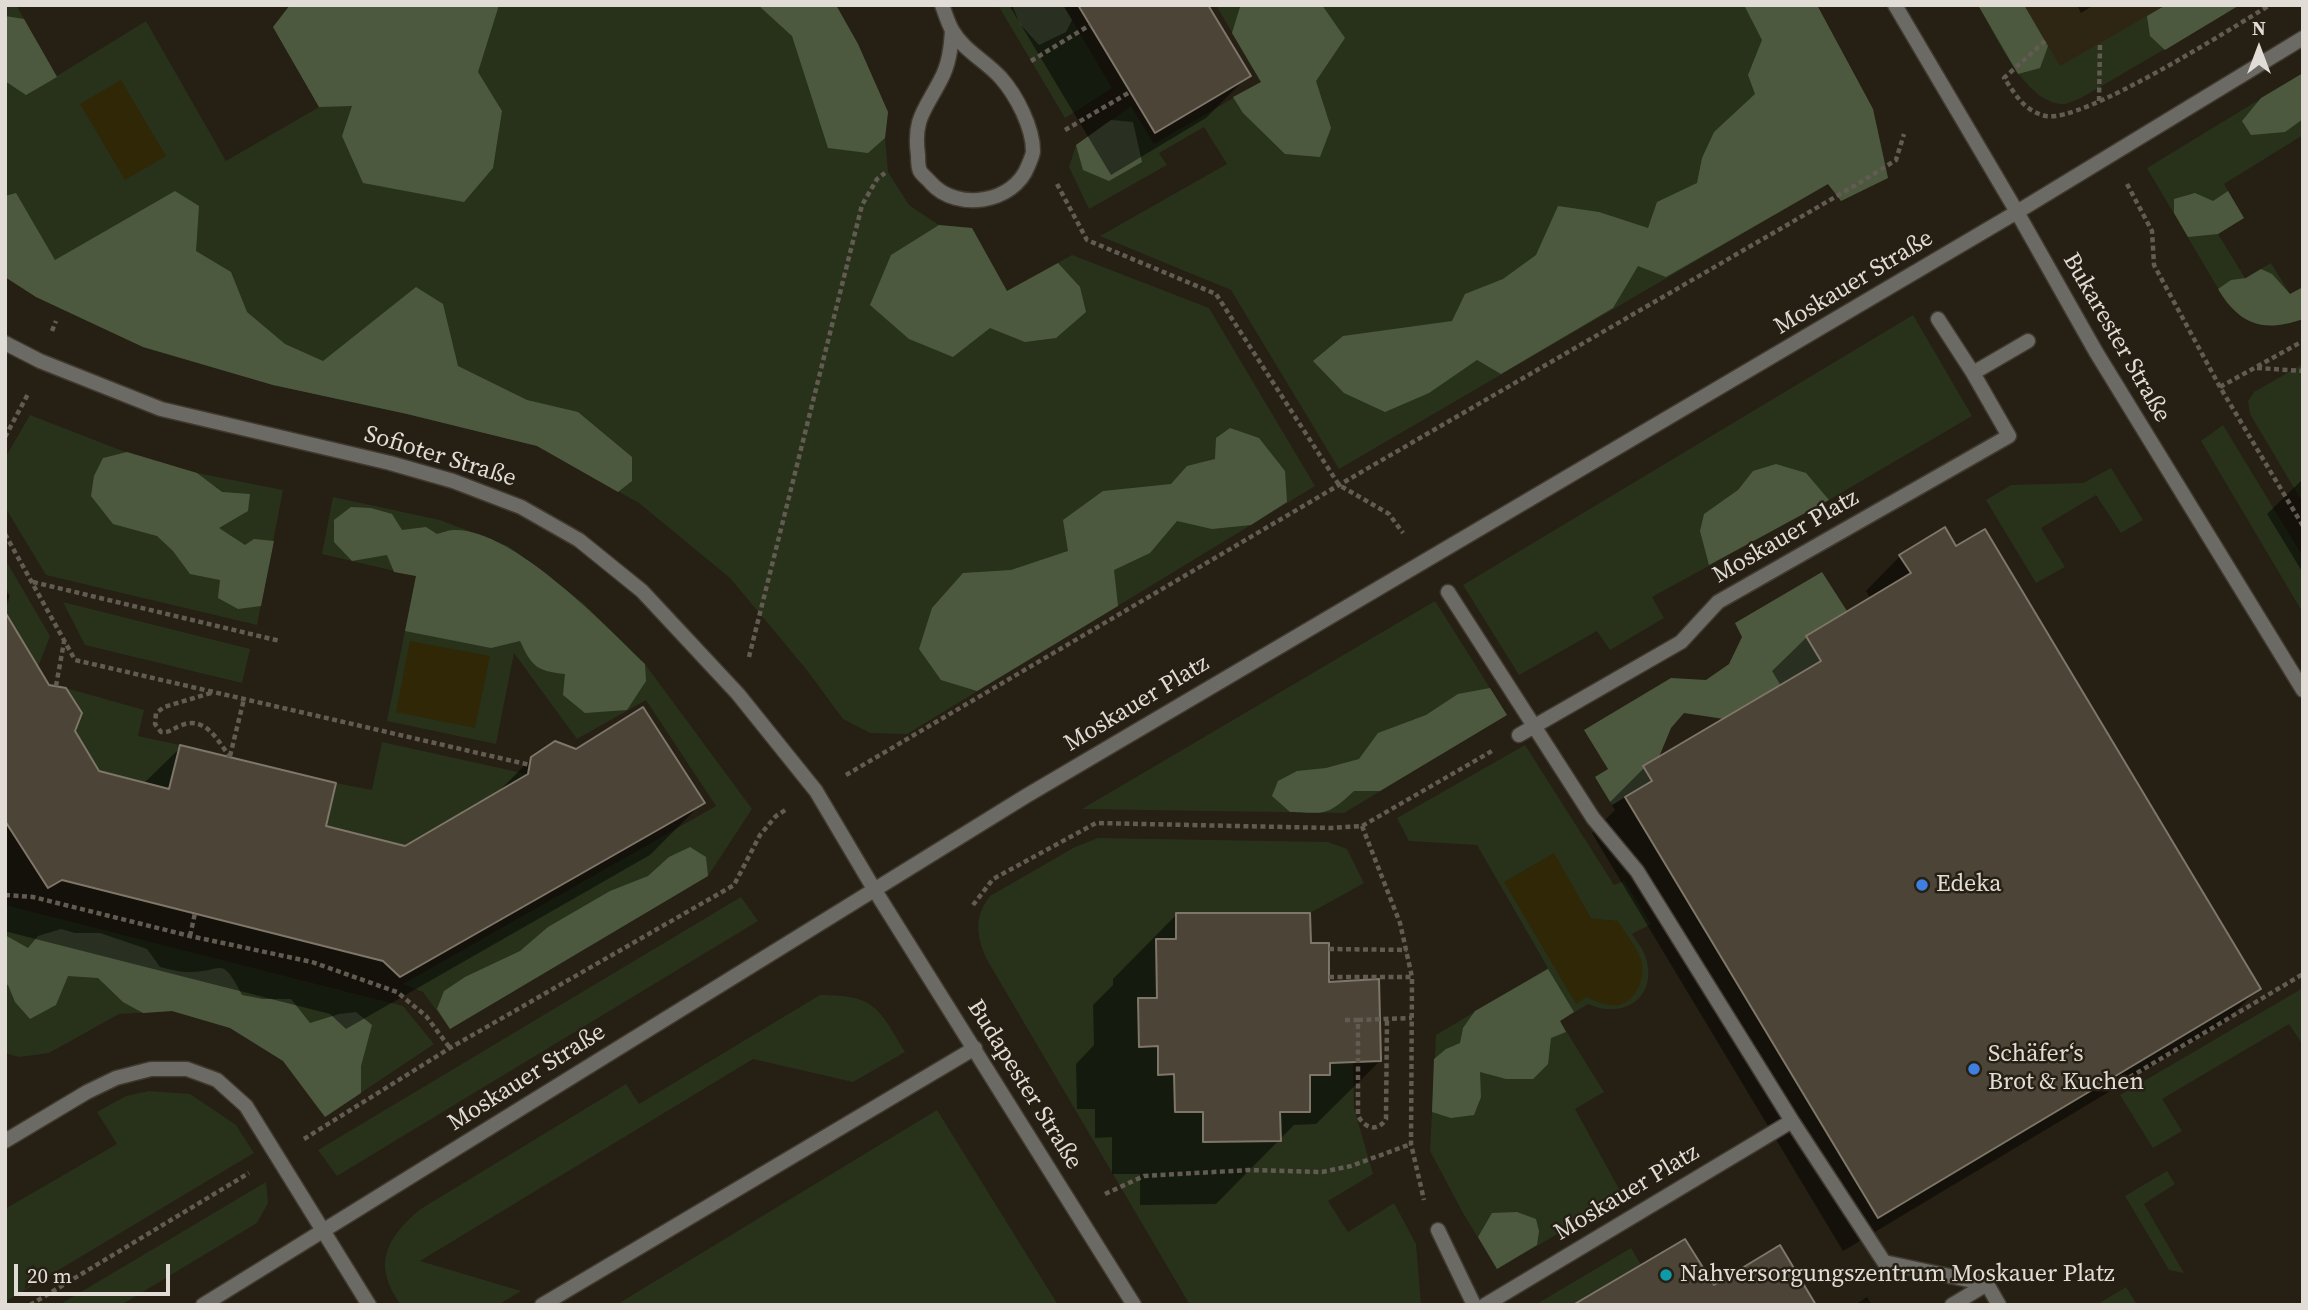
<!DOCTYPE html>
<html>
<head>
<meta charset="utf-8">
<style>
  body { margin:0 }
  #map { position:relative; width:2308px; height:1310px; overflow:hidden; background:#261f14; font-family:"Source Serif 4",serif }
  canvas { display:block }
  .frame { position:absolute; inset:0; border:7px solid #e1dcd5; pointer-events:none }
  .north { position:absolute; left:2224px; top:14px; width:70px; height:70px; -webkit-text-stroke:5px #261f14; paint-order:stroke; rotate:0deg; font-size:19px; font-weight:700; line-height:28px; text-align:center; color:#e1dcd5 }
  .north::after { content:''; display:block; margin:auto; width:24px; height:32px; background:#e1dcd5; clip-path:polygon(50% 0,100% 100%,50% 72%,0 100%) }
  .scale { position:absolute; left:14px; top:1264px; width:156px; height:32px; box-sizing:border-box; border:4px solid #e1dcd5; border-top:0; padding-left:9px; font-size:21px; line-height:24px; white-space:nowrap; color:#e1dcd5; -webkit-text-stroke:5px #261f14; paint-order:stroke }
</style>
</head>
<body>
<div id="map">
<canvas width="2308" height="1310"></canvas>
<div class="frame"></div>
<div class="north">N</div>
<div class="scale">20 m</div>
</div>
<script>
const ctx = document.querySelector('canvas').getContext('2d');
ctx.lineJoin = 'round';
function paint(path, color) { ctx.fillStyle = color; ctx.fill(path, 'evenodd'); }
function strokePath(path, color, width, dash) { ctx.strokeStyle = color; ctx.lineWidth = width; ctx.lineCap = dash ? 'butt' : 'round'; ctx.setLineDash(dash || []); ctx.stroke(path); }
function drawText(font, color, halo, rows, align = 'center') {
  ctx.font = font + ' "Source Serif 4",serif'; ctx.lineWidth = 5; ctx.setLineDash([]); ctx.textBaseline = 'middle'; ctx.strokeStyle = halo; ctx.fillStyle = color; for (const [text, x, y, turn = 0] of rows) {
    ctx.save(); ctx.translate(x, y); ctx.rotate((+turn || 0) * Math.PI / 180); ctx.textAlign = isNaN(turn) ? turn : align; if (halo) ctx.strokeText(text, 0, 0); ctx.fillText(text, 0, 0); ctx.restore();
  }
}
paint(new Path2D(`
  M1978 5H2240L2081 98 2061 104 2039 96 2018 74Z`), '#2f2513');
paint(new Path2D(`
  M5 5H16L57 76 146 21 226 161 319 107 273 27 290 5H836L858 44 888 112 885 138 888 172 909 205 939 225 972 228 1007 291 1072 255 1209 308 1315 486 907 734 870 733 843 719 806 669 730 578 639 503 537 446 407 414 273 385 143 347 36 297 5 277Z
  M998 5H1063L1112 88 1065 118Z
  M1216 5H1817L1873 109 1888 178 1841 201 1828 184 1339 469 1231 290 1100 236 1227 164 1204 127 1159 153 1167 165 1089 209 1069 167 1076 145 1131 106 1154 144 1261 82Z
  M1978 5H2024L2060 66 2166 5H2240L2081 98C2075 100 2066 105 2060 104 2023 99 1995 34 1978 5Z
  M2303 73V135L2224 184 2244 218 2218 234 2245 278 2271 263 2290 294 2303 287V319C2270 330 2250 328 2226 302L2147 168Z
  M1913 315 1972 416 1829 500 1652 597 1664 618 1610 650 1597 631 1519 675 1463 585Z
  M2303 364V503L2250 414 2248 401 2254 392Z
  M30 415 120 450 197 473 283 490 257 625 46 575 5 507V458Z
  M2223 425 2303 557V613L2201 441Z
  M2111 468 2143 520 2121 533 2096 495 2041 528 2065 567 2036 583 1986 500 2011 485 2083 483Z
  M333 497 440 520 508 546 583 603 645 664 752 809 708 876 450 1029 423 992 403 984 716 806 646 700 577 739 514 653 496 744 387 721 416 576 322 554Z
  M5 559 50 636 38 667 5 613 10 596 5 586Z
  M1435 601 1507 715 1344 813 1082 809Z
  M63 602 250 649 242 683 85 645Z
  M66 688 144 710 138 736 180 745 169 789 99 771 75 731 82 713Z
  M382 742 527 774 405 846 326 826 336 783 372 790Z
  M1525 745 1614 885 1624 881 1651 924 1632 934C1637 942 1644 950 1646 958 1658 998 1623 1020 1588 1004L1560 1021 1604 1092 1575 1109 1623 1196 1497 1269 1463 1213 1430 1151 1436 1035 1548 968 1477 845 1409 841 1397 818Z
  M1098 838 1328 842 1347 849 1364 883 1310 913 1176 914V939L1156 940 1158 1075 1174 1074 1203 1112V1141H1281L1280 1112 1310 1111V1075H1330L1329 1047H1346V1063L1353 1062 1354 1108 1373 1174 1328 1201 1348 1232 1394 1203 1416 1244 1421 1305H1190L986 958C976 934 974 917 990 896L1075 847Z
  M741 897 758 921 337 1176 318 1150Z
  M5 905 403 1006 434 1044 325 1117 283 1060 230 1028 172 1011 119 1014 49 1053 19 1057 5 1053Z
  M2303 988V1045L2289 1024 2162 1099 2182 1131 2153 1148 2120 1095Z
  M820 995C875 995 879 1008 905 1052L853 1082 753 1059 420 1261 521 1291 498 1305H401C372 1265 385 1240 419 1210L626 1084 639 1104Z
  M149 1091 190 1094 236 1125 254 1153 5 1302V1209L117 1144 97 1112 126 1096Z
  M937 1110 1058 1305H616Z
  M2167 1171 2175 1184 2144 1204 2184 1273 2169 1270 2125 1196Z
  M266 1182 268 1203 257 1223 121 1305H59Z
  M1631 1248 1641 1265 1573 1305H1535Z
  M2126 1287 2137 1305H2096Z`), '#28321b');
paint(new Path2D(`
  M290 5H499L478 72 502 111 493 168 464 202 363 183 342 136 352 106 319 107 273 27Z
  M758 5H836L858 44 888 112 885 138 868 153 828 148 792 36Z
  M1012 5H1063L1072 20 1066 32 1039 45 1020 24Z
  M1234 5H1322L1345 38 1316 81 1331 128 1320 157 1285 154 1243 113 1233 97 1261 82 1232 33 1240 7Z
  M1744 5H1817L1873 109 1888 178 1841 201 1828 184 1666 277 1638 266 1613 308 1501 374 1477 360 1429 393 1385 412 1344 393 1313 361 1343 336 1452 321 1465 294 1503 279 1536 255 1558 206 1599 212 1648 228 1657 202 1697 183 1702 158 1714 132 1755 94 1748 75 1762 40Z
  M1978 5H2024L2048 46 2040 68 2018 74Z
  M2166 5H2238V6L2165 50 2150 36 2147 16Z
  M5 16 24 19 57 77 26 95 5 81Z
  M2303 73V119L2285 132 2251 135 2242 121 2261 98Z
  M1111 120 1133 122 1142 162 1109 181 1083 170 1076 145Z
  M175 191 199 206 196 251 231 272 247 312 285 344 323 361 416 287 443 304 458 366 527 400 578 412 632 457V481L618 492 537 446 407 414 273 385 143 347 36 297 5 277V196L16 193 55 260Z
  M2228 191 2244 218 2218 234 2188 237 2174 213V199L2195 193 2213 201Z
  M939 225 972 228 1007 291 1058 263 1080 287 1086 312 1056 338 1025 342 990 328 953 357 909 339 870 305 891 255Z
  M2261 269 2272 274 2290 294 2303 287V319C2263 333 2240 325 2218 289L2231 280 2246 278Z
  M1230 428 1259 438 1285 471 1287 502 1251 525 1212 529 1177 521 1150 553 1114 570 1118 606 977 691 941 680 919 649 932 608 963 573 1011 570 1068 551 1063 520 1103 491 1171 484 1187 466 1215 459 1216 438Z
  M127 452 197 473 222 492 250 494 248 511 219 528 245 545 254 539 274 541 261 606 238 609 218 598 220 580 190 574 173 551 157 536 113 524 91 496 94 476 103 458Z
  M1776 464 1806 473 1829 500 1709 565 1700 531 1704 514 1738 490 1753 471Z
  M351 507 371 508 392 514 402 530 426 527 437 534C442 533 448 530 453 530 511 527 605 625 645 664L646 681 627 710 585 713 563 695 565 674C537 671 532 667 520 641L491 648 405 631 416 576 394 572 387 555 352 561 334 542V520Z
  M1822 572 1847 611 1806 636 1821 661 1724 719 1684 713 1671 728 1659 757 1644 766 1652 781 1612 805 1595 777 1608 769 1584 730 1671 678 1706 680 1729 664 1742 637 1735 623Z
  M1490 688 1507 715 1380 791H1354C1326 817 1326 813 1290 812L1272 796 1278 781 1297 771 1326 768 1359 759 1378 733 1426 715 1458 694Z
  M690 847 706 857 708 876 450 1029 437 1009 444 991 465 977 520 951 548 927 610 891 648 876 669 857Z
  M61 929 75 933H100L147 949 160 967C169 969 179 972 188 972 224 973 220 953 242 995L263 999H291L310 1023 339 1014 356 1012 372 1025 361 1066V1093L325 1117 283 1061 230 1028 172 1011 143 1013 123 1002 98 978 68 976 56 1005 30 1019 15 1002 8 985 5 984V935L28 948 38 936Z
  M1548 969 1574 1012 1560 1021 1566 1032 1551 1038 1548 1064 1533 1079H1506L1480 1072 1481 1097 1474 1115 1451 1118 1432 1112 1434 1059 1446 1049 1460 1043 1463 1028 1475 1011Z
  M1517 1212 1536 1219 1539 1231 1537 1245 1497 1269 1478 1237 1492 1213Z`), '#4d593f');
paint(new Path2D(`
  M121 80 166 156 125 180 80 104Z
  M410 641 490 656 475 728 396 712Z
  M1554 853 1591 918 1618 921C1625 933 1637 947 1641 960 1646 976 1637 1001 1619 1005 1608 1007 1596 1001 1586 997L1576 1004 1504 882Z`), '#2f2706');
paint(new Path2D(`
  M1009 5H1206L1249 75 1206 118 1111 175Z
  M2077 5H2094L2081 13Z
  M2303 479V573L2267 514Z
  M1945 530 2259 988 2224 1023 1843 1251 1592 833 1615 810 1610 802 1644 768 1781 686 1772 671 1807 637 1871 599 1866 591 1900 556Z
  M5 590 9 596 5 607Z
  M5 617 98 773 143 784 181 747 324 827 405 848 496 794 532 758 703 802 650 855 346 1029 330 1014 8 932 5 934Z
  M1176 915 1309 945 1327 983 1380 1061 1316 1124 1294 1125 1216 1204 1140 1205V1174H1112V1137L1095 1138V1109H1077L1076 1064 1094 1045 1093 1005 1113 985V979Z
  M1867 1297 1872 1305H1855Z`), '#0007');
const building = new Path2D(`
  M1078 5H1208L1251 76 1155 133Z
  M1945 527 1956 546 1985 529 2261 989 1878 1218 1625 797 1652 781 1643 766 1821 661 1806 636 1911 573 1899 555Z
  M5 612 49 685 66 688 82 713 75 731 99 771 169 789 180 745 336 783 326 826 405 846 528 774 531 757 555 741 576 749 643 707 705 803 400 977 383 961 62 880 48 888 5 821Z
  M1176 913H1310L1311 943H1329V982L1379 979 1381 1061 1330 1063V1075H1310V1112H1280L1281 1141 1203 1142V1112H1175L1174 1074 1158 1075V1046L1139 1047 1138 998H1157L1156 939H1176Z
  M1685 1239 1714 1285 1780 1245 1816 1305H1573Z`);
paint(building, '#4b4437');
strokePath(building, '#7e7668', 2);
const service = new Path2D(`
  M5 1141 87 1092 116 1078 151 1069H187L217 1080 246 1106 369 1305
  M542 1305 975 1048`);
const pedestrian = new Path2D(`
  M1938 319 1973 373
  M1448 592 1593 818 1637 871 1792 1121 1884 1262 1987 1284 1999 1305
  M1519 735 1681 642 1718 602 2009 436 1973 373 2028 341
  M1438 1230 1474 1305
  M1485 1305 1792 1121
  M1952 1305 1987 1284`);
const minor = new Path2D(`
  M942 5C945 13 948 23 952 30 964 51 986 61 1001 78 1016 95 1033 127 1033 151 1033 155 1030 161 1028 166 1014 203 957 212 931 183 928 179 922 175 920 171 918 167 918 160 918 155 913 119 925 110 940 81 949 65 951 48 952 30
  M2017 212 2303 38
  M5 343 40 361 161 409 390 463 453 481 521 507 579 540 642 591 738 694 816 791 874 889 1134 1305`);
const tertiary = new Path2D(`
  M1895 5 2017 212 2096 352 2303 690
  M203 1305 1026 796 2017 212`);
strokePath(service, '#40392f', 17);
strokePath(pedestrian, '#40392f', 17);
strokePath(minor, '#40392f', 17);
strokePath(tertiary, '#40392f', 17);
strokePath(new Path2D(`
  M2045 41 2004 78C2016 95 2024 111 2046 116 2083 123 2232 28 2270 5
  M1031 61 1090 25
  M2099 101 2100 43
  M1065 130 1130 92
  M1057 184 1087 240 1216 294 1339 485 1389 514 1403 533
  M2127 184 2152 231 2154 265 2220 387 2303 526
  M52 331 56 321
  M2257 368 2303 371
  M2220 387 2303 341
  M5 437 28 394
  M5 534 75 660 530 765
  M33 582 280 641
  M749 657 862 205 877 179 885 173
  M56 686 64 642
  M211 693 164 707 156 713 155 724 161 732C171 733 173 728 182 725 206 716 218 741 230 757
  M230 756 244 699
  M846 775 1339 485 1861 182 1896 160 1904 134
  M1362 826 1400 923 1412 977 1411 1144 1424 1200
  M5 895 33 897 190 936 312 962 397 992 426 1016 450 1048
  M973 905 993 879 1096 823 1331 828 1362 826 1492 751
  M190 936 195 913
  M1329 949 1407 950
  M1329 977H1412
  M1345 1020H1358V1116C1365 1128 1377 1133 1386 1119L1387 1019
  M1358 1020 1412 1018
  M2115 1086 2303 974
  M304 1139 450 1048 734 885 760 835 776 816 787 809
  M1105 1194 1144 1176 1249 1170 1322 1172 1351 1166 1411 1144
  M30 1305 249 1173`), '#615b51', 4.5, [5, 3.5]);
strokePath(service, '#6b6a64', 14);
strokePath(pedestrian, '#6b6a64', 14);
strokePath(minor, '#6b6a64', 14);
strokePath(tertiary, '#6b6a64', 14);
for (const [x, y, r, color] of [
  [1922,885,7,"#3f7fe0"],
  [1974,1069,7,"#3f7fe0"],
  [1666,1275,7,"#0f9aa8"]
]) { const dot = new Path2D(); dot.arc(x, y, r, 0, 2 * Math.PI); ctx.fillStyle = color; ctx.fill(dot); strokePath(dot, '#261f14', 2.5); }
drawText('24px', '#e1dcd5', '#261f14', [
  ["Moskauer Straße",1854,283,-31],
  ["Bukarester Straße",2116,338,60],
  ["Sofioter Straße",440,457,17],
  ["Moskauer Platz",1786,537,-30],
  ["Moskauer Platz",1137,704,-31],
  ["Moskauer Straße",527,1078,-32],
  ["Budapester Straße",1024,1085,58],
  ["Moskauer Platz",1627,1193,-31]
]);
drawText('24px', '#e1dcd5', '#261f14', [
  ["Edeka",1936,885],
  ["Schäfer‘s",1988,1055],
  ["Brot & Kuchen",1988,1083],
  ["Nahversorgungszentrum Moskauer Platz",1680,1275]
], 'left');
</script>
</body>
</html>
